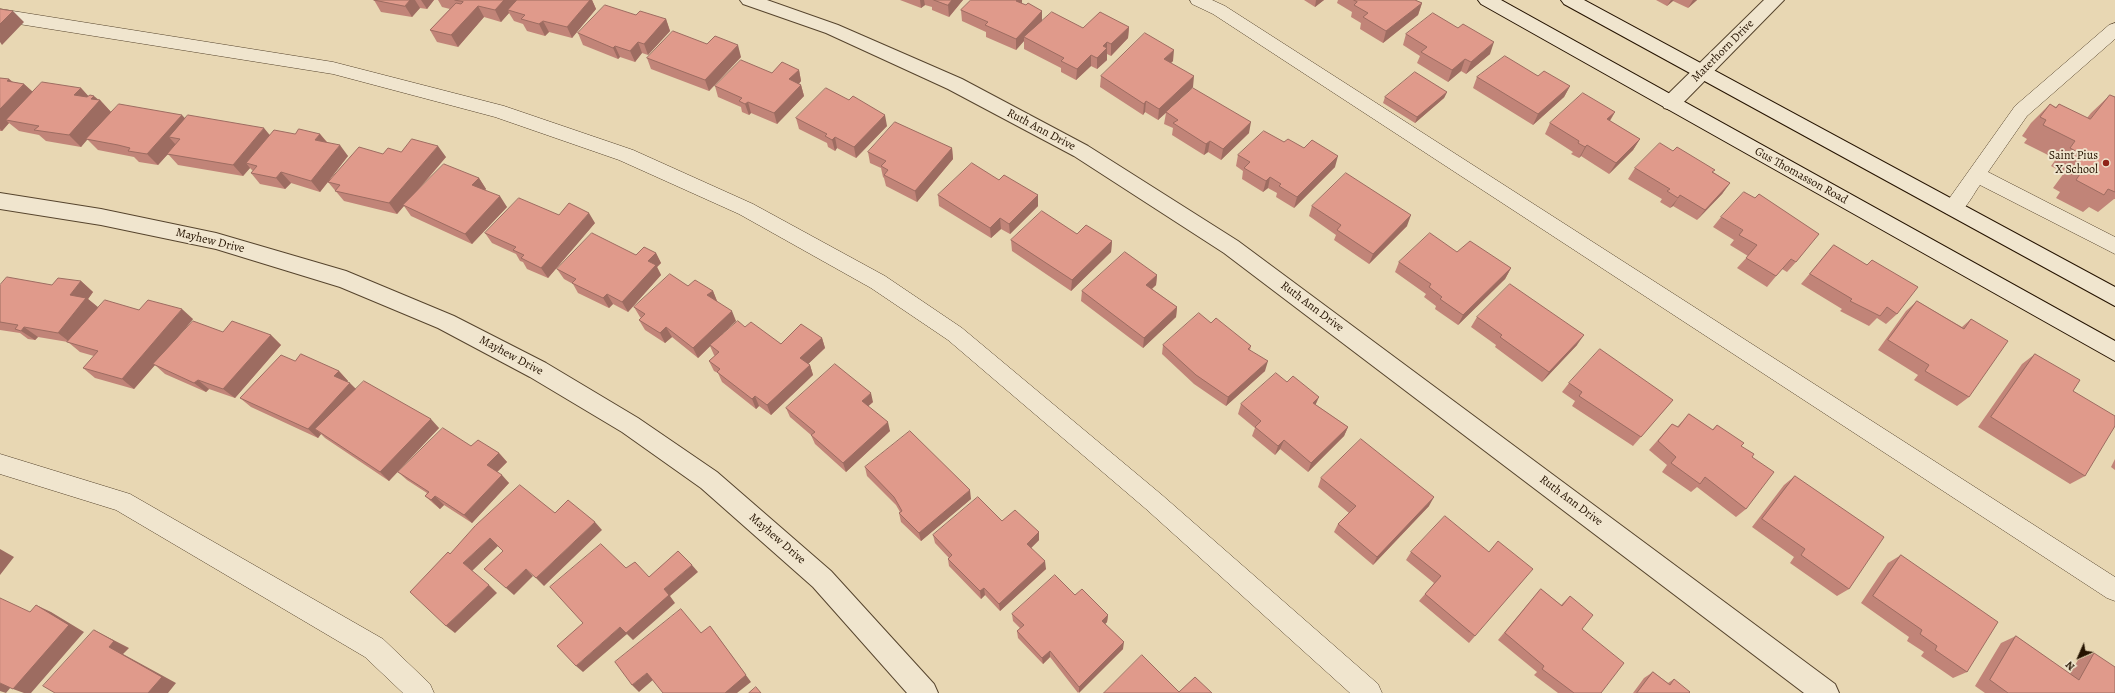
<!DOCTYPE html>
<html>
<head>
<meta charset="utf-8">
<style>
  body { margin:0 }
  #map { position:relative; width:2115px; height:693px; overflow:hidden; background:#e8d7b3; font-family:Alegreya,serif }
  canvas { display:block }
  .north { position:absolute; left:2059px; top:637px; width:40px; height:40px; -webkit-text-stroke:3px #f0e5ce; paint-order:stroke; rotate:225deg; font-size:11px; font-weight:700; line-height:16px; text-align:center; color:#251300 }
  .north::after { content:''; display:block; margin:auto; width:14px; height:18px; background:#251300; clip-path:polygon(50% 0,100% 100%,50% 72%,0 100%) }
</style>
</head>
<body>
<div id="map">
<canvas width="2115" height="693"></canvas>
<div class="north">N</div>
</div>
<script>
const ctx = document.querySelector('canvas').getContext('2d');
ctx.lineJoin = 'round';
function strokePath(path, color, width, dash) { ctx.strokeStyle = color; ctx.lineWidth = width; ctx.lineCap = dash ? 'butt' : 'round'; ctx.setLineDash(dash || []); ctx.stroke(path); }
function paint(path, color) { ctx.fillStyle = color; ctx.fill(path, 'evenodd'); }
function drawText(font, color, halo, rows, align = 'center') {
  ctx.font = font + ' Alegreya,serif'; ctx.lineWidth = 4; ctx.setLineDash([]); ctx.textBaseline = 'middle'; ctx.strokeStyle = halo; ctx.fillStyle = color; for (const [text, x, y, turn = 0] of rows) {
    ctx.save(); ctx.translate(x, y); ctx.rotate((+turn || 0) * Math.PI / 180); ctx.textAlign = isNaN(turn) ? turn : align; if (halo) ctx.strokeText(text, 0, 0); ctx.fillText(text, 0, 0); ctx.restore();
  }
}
const lane = new Path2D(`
  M1190 0H1212L1225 6 2115 577V601L2107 598 1213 14 1192 4Z
  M0 9 333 62 504 106 633 150 753 204 885 276 962 328 1162 495 1378 684 1382 693H1350L1146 509 948 340 871 288 739 214 619 160 495 117 333 74 0 21Z
  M2115 23V39L2027 116 1988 172 2115 237V254L1980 185C1971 197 1963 219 1946 213L1943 208 1946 203 2015 106 2109 25Z
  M0 454 130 494 383 639 430 684 434 693H403L365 657 116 510 0 474Z`);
const street = new Path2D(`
  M740 0H767L838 25 962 79 1088 146 1238 241 1835 684 1839 693H1804L1224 253 1074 156 948 89 826 33 743 4Z
  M1764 0H1784L1678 108 1671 110 1664 108 1662 103 1664 98Z
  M0 193 101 209 216 233 346 271 454 316 546 363 638 418 717 472 831 571 934 684 938 693H907L813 587 701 488 622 432 530 377 438 328 340 287 216 249 101 225 0 209Z`);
const secondary = new Path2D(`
  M1478 0H1501L2115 341V361L1481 4Z
  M1561 0H1584L2115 287V306L1564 4Z`);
strokePath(lane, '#56442d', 1);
strokePath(street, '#56442d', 2);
strokePath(secondary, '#251300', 2);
paint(lane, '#f0e5ce');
paint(street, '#f0e5ce');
paint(secondary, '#f0e5ce');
paint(new Path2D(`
  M374 0H434L427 9 420 8 412 17 381 12Z
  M438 0H592L596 9 572 38 549 32 545 36 527 31 523 24 514 21 509 13 501 22 484 17 458 47 437 42 430 30 450 9 442 7Z
  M900 0H963L949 17 932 10V7L925 5 921 8Z
  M971 0H1022V4L1042 11V21L1083 28 1129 27 1128 38 1111 56 1107 54V60L1097 69 1091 66 1076 80 1061 72V68L1024 49V41L1016 50 986 37V32L962 21 961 10Z
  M1304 0H1324L1315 7Z
  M1338 0H1415L1422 3 1418 15 1383 43 1360 29 1361 23 1351 17 1352 12 1337 3Z
  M1656 0H1697L1688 8 1673 1 1667 6Z
  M636 15 666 19 670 31 648 55 642 53 635 62 620 57 618 59 583 45 578 33Z
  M1406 34 1490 54 1466 74 1461 71 1448 82 1417 63 1420 56 1403 45Z
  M707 44 741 57 709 91 651 69 647 58Z
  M1173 61 1171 63 1193 87 1170 108 1249 133 1221 160 1208 152 1204 155 1172 135 1173 128 1164 124 1166 113 1158 120 1145 112 1143 115 1100 87 1101 76Z
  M799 70 801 81 799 84 801 85 804 96 777 124 751 113 749 115 742 112 741 107 718 97 715 86 772 73Z
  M1538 76 1570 86 1564 97 1533 125 1473 88 1477 77Z
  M0 78 9 79 13 82 24 84 33 92 81 88 88 96 100 100 111 112 185 118 270 135 320 134 327 142 348 156 330 179 383 154 401 152 446 157 414 195 479 178 486 189 485 190 507 207 472 244 411 216 404 206 397 214 344 201 328 182 320 192 291 183 285 189 260 184 251 173 253 171 250 168 243 176 178 165 168 154 158 165 139 162 134 157 129 156 98 150 87 139 81 147 46 141 39 135 19 131 9 123 2 131H0Z
  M1447 92 1444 98 1415 123 1383 103 1385 97Z
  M2110 95 2115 97V199H2114L2098 212 2089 207 2083 212 2056 198 2060 192 2053 188 2064 173 2051 166 2056 159 2024 143 2027 139 2022 136 2031 123 2050 104 2056 107 2059 104 2087 118 2091 113Z
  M1615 112 1610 121 1640 139 1633 150 1609 174 1581 156 1579 158 1571 154 1573 152 1545 134 1550 123Z
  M796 118 887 126 856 158 837 148 835 151 828 147 827 143 799 129Z
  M1284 142 1335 167 1294 208 1276 197 1277 193 1268 188 1263 192 1242 179 1243 171 1236 166 1238 155Z
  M952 148 953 159 917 202 886 186 884 178 883 177 881 168 870 163 868 152Z
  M1635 168 1713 172 1730 183 1722 194 1697 220 1673 206 1670 208 1660 202 1662 199 1628 179Z
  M999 180 1038 195V206L1010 234 1001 229 991 238 939 206 938 195Z
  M1312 206 1407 226 1369 264 1334 240 1336 235 1309 216Z
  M1721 217 1796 262 1787 272 1782 269 1767 287 1737 268 1748 256 1730 245 1734 240 1713 227Z
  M595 223 548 278 527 269 523 262 520 261 516 254 492 243 485 233Z
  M1077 234 1112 241 1111 252 1071 291 1012 251 1011 240Z
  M1834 245 1897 314 1886 324 1877 318 1869 326 1840 311 1842 309 1801 284Z
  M1457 252 1511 268 1505 279 1458 325 1435 309 1436 306 1424 297 1426 294 1395 272 1399 262Z
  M656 253 661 263 657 267 661 275 628 312 613 304 609 308 578 293 573 284 564 279 557 269Z
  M1157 275 1156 285 1152 289 1177 307 1176 317 1143 348 1081 301 1082 291Z
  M81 281 93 292 88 299 99 308 139 310 193 319 178 337 223 332 271 335 281 345 235 398 209 389 206 392 165 374 155 365 134 389 95 378 83 368 94 356 80 352 68 342 38 337 35 340 28 339 20 333 0 330V285H52Z
  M688 286 713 291 717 301 736 321 722 334 745 327 781 344 822 338 825 348 808 364 810 365 813 375 771 415 759 406 756 409 722 382 718 373 714 371 709 361 715 356 714 355 710 346 698 358 672 337 665 343 645 330 639 320 641 318 640 317 634 307Z
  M1917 301 1962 327 1971 319 1969 397 1957 406 1914 380 1918 375 1878 350 1906 311Z
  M1477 317 1577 345 1542 382 1495 347 1496 345 1471 327Z
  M1211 323 1251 346 1250 350 1265 371 1226 406 1194 384 1162 354 1163 345Z
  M2035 354 2073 391 2085 476 2070 484 1978 427 2022 364Z
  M295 361 339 371 348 381 347 382 356 389 439 428 389 481 325 438 321 434 318 438 251 407 240 398Z
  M1569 383 1673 400 1633 446 1572 406 1575 401 1562 392Z
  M873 402 868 406 890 431 846 472 815 444 811 435 790 417 786 408Z
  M1241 404 1316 405 1348 427 1344 436 1308 472 1280 449 1275 455 1252 436 1255 428 1238 414Z
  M1689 414 1712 430 1717 425 1741 446 1752 457 1746 509 1736 517 1697 487 1691 492 1662 472 1667 465 1649 450 1672 424 1677 427Z
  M471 446 499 453 507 462 497 472 509 483 472 523 444 505 440 509 434 504 425 496 427 493 407 480 398 472Z
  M2115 459V470L2111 467Z
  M865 467 971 499 921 541 901 522 899 513 900 512 896 505 867 476Z
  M1795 476 1849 589 1837 596 1790 563 1794 557 1752 527 1784 485Z
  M1321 478 1429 506 1373 565 1334 532 1338 524 1349 513 1318 487Z
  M1002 521 1039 532V540L1031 548 1046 569 1000 611 985 595 981 599 949 566 948 559 949 558 935 543 933 535Z
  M1411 552H1489L1475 636 1469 643 1419 601 1425 594 1434 583 1406 560Z
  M1901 555 1967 672 1953 678 1921 656 1924 652 1907 641 1909 637 1861 603 1888 563Z
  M1541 589 1561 605 1570 596 1601 693H1558L1534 675 1537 672 1498 640 1534 597Z
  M1075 595 1108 615 1107 622 1105 624 1123 649 1078 693 1050 657 1043 664 1018 638 1017 631 1020 628 1013 621 1012 614Z
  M2016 636 2070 674 2078 660 2094 653 2115 693H1985L1975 686 2001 643Z
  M1653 672 1668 683 1674 679 1689 693H1633L1644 678Z`), '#c18478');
paint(new Path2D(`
  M410 0H415L420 8 412 17 405 6Z
  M421 0H434L427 9Z
  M504 0H520L508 10 509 13 501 22 495 10Z
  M590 0H592L596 9 572 38 567 27Z
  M920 0H924L925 5 921 8Z
  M952 0H963L949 17 948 5Z
  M1017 0H1022V6L1016 1Z
  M1316 0H1324L1315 7Z
  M1671 0H1674L1667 6Z
  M1693 0H1697L1688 8Z
  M1422 3 1418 15 1383 43 1386 31Z
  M478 6 484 17 458 47 451 35Z
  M13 11 24 22 2 45 0 42V24Z
  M1042 11V22L1024 37V41L1016 50V39Z
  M666 19 670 31 648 55 644 44Z
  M543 21 549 32 545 36 539 24Z
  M1129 27 1128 38 1111 56V44Z
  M638 42 642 53 635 62 630 51Z
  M1107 42V60L1097 69V58L1103 46Z
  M1494 42 1490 54 1466 74 1471 62Z
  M738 45 741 57 709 91 705 80Z
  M615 46 620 57 618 59 613 48Z
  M1174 50 1173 61 1163 70 1164 59Z
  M1091 55V66L1076 80 1077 69Z
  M1465 59 1461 71 1448 82 1452 70Z
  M799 70 801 81 792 91 789 79Z
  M1194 76 1193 87 1158 120 1159 109Z
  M9 79 20 89 24 84 36 95 6 120 9 123 2 131 0 129V109L7 81Z
  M801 85 804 96 777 124 774 113Z
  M1570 86 1564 97 1533 125 1538 114Z
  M81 88 91 99 94 96 100 101V100L111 112 81 147 69 135 74 95Z
  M1447 92 1444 98 1415 123 1417 117Z
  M1146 101 1145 112 1143 115 1144 104Z
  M748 102 751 113 749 115 745 104Z
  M1615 112 1608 123 1607 119Z
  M182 115 192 126 169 137 176 145 158 165 147 154Z
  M885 115 887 126 856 158 854 147Z
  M1251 122 1249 133 1221 160 1223 149Z
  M264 128 273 139 246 163 250 168 243 176 233 165Z
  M320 134 329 145 315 140Z
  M835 137 837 148 835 151 832 140Z
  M1640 139 1633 150 1609 174 1616 163Z
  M1210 141 1208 152 1204 155 1206 144Z
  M340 145 348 156 320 192 311 181Z
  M1587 145 1581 156 1579 158 1585 147Z
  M438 146 446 157 397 214 389 203Z
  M952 148 953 159 917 202 915 191Z
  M1338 156 1335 167 1294 208 1297 197Z
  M281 172 291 183 285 189 276 178Z
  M1270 177 1268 188 1263 192 1266 181Z
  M479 178 486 189 479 196 472 185Z
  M1730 183 1722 194 1697 220 1705 210Z
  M1038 195V206L1010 234 1009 224Z
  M1680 195 1673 206 1670 208 1678 198Z
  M500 196 507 207 472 244 465 234Z
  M589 213 595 223 548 278 541 268Z
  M1411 215 1407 226 1369 264 1373 254Z
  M1000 218 1001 229 991 238 990 228Z
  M1112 241 1111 252 1071 291 1072 280Z
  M656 253 661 263 657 267 661 275 628 312 622 302 648 261Z
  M1511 268 1505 279 1458 325 1463 315Z
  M1157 275 1156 285 1145 295 1146 285Z
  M81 281 93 292 88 299 99 308 71 343 58 333 70 295Z
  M713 291 717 301 712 306 707 295Z
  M607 294 613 304 609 308 603 298Z
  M1177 307 1176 317 1143 348 1144 338Z
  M182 309 193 319 155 365 153 364 155 365 134 389 122 379Z
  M732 311 736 321 698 358 693 348Z
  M24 327 38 337 35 340 21 331Z
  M666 327 672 337 665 343 660 333Z
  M271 335 281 345 235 398 223 389Z
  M1584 335 1577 345 1542 382 1549 372Z
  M822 338 825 348 804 368 800 358Z
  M1268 361 1265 371 1226 406 1228 397Z
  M810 365 813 375 771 415 767 405Z
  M339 371 348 381 344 385 334 376Z
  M198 380 209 389 206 392 194 383Z
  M350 383 359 392 315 429 321 434 318 438 308 429Z
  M871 393 873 402 864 410 862 401Z
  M755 396 759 406 756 409 752 399Z
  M1319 397 1315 406 1313 403Z
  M431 419 439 428 389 481 380 472Z
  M888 422 890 431 846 472 843 463Z
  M1348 427 1344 436 1308 472 1311 463Z
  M1284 440 1280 449 1275 455 1278 446Z
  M499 453 507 462 495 474 487 465Z
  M502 475 509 483 472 523 464 515Z
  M970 490 971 499 921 541 919 533Z
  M435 496 444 505 440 509 431 500Z
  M1434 497 1429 506 1373 565 1377 557Z
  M595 522 602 530 544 586 536 578Z
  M1039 532V540L1027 552V544Z
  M490 538 498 546 472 571 463 563Z
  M0 549 14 557 0 575Z
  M1045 561 1046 569 1000 611 999 604Z
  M692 565 698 572 670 596 675 603 633 640 626 633 664 589Z
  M526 569 533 576 514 595 506 588Z
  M489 585 497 593 455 633 446 626Z
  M984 588 985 595 981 599 980 591Z
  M36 605 51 612 84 632 31 693H24L13 689Z
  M1108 615 1107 622 1101 628 1102 621Z
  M710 626 751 682 737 693H725Z
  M620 627 627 634 583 672 576 666Z
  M94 630 129 648 123 654 176 683 168 693H148Z
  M1124 642 1123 649 1079 693V687Z
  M1050 651V657L1043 664 1042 658Z
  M647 673 654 679 639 692 632 685Z
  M0 683 11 687 6 693 0 691Z`), '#9d6c61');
const building = new Path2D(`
  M374 0H410L405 6Z
  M455 0H504L495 10 478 6 451 35 430 30 456 3 461 4 463 2Z
  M517 0H590L567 27 543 21 539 24 521 19 525 15 508 10Z
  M934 0H952L948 5Z
  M971 0H1017L1016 1 1026 5 1028 3 1042 11 1016 39 985 25 988 22 961 10Z
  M1354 0H1415L1422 3 1386 31 1363 17 1368 13 1354 5 1357 2Z
  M605 5 636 15 640 11 666 19 644 44 638 42 630 51 615 46 613 48 578 33Z
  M0 9 13 11 0 24Z
  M1052 12 1083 28 1100 12 1129 27 1111 44 1107 42 1103 46 1107 48 1097 58 1091 55 1077 69 1061 61 1064 58 1024 37Z
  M1433 13 1458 28 1463 24 1494 42 1471 62 1465 59 1452 70 1421 52 1427 47 1406 34Z
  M673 31 707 44 715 36 738 45 705 80 647 58Z
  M1145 33 1174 50 1164 59 1194 76 1159 109 1146 101 1144 104 1101 76Z
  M1505 56 1538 76 1544 71 1570 86 1538 114 1477 77Z
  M741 60 772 73 782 62 799 70 789 79 801 85 774 113 748 102 745 104 739 101 742 98 715 86Z
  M1415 72 1447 92 1417 117 1385 97Z
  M0 78 9 79 7 81 24 84 0 109Z
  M42 82 81 88 74 95 87 97 90 95 94 96 91 99 100 100 69 135 34 130 39 126 6 120Z
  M826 88 849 100 853 96 885 115 854 147 835 137 832 140 825 136 827 134 796 118Z
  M1193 88 1251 122 1223 149 1210 141 1206 144 1173 123 1178 120 1166 112Z
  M1583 93 1615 112 1607 119 1640 139 1616 163 1587 145 1585 147 1578 143 1579 141 1550 123Z
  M2110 95 2115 97V192L2108 189 2104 195 2076 180 2080 174 2073 170 2083 155 2070 148 2075 141 2043 125 2046 120 2040 117 2050 104 2056 108 2059 104 2090 119Z
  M119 104 182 115 147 154 128 151 130 148 118 145 86 139Z
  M188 115 264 128 233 165 167 154 180 139 169 137Z
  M895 122 952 148 915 191 884 175 888 170 881 166 886 161 868 152Z
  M299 129 320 134 315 140 340 145 311 181 281 172 276 178 251 173 257 166 246 163 274 130 295 134Z
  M1264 131 1284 142 1288 139 1304 148 1312 140 1338 156 1297 197 1279 186 1281 184 1270 177 1266 181 1244 168 1250 162 1238 155Z
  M412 139 438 146 389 203 335 191 340 185 328 182 359 147 383 154 388 148 401 152Z
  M1660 143 1673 151 1677 147 1715 170 1712 172 1730 183 1705 210 1680 195 1678 198 1667 191 1670 189 1635 168Z
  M972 163 999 180 1004 175 1038 195 1009 224 1000 218 990 228 938 195Z
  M444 164 479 178 472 185 500 196 465 234 403 205Z
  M1346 173 1411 215 1373 254 1337 230 1341 225 1312 206Z
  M1744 192 1755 198 1759 194 1819 234 1796 262 1791 259 1776 276 1746 258 1757 245 1739 235 1743 230 1721 217Z
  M519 198 559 215 569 203 589 213 541 268 521 258 524 255 513 250 516 247 485 233Z
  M1042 211 1077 234 1086 225 1112 241 1072 280 1011 240Z
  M592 233 636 255 644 247 656 253 648 261 656 265 622 302 607 294 603 298 572 283 576 279 557 269Z
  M1430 233 1457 252 1470 241 1511 268 1463 315 1440 299 1442 297 1429 287 1431 284 1399 262Z
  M1834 245 1867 265 1872 260 1918 287 1897 314 1887 307 1880 316 1850 301 1852 299 1810 274Z
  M1125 252 1157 275 1146 285 1177 307 1144 338 1082 291Z
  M670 274 688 286 695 280 713 291 707 295 732 311 693 348 666 327 660 333 639 320 645 314 634 307Z
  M7 277 52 285 58 278 81 281 70 295 86 298 58 333 24 327 21 331 15 329 18 325 0 322V285Z
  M1510 284 1584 335 1549 372 1500 337 1502 335 1477 317Z
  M105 300 139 310 148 300 182 309 122 379 83 368 98 351 67 342Z
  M1917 301 1964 329 1971 319 2008 341 1969 397 1925 371 1929 365 1888 340Z
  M1199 313 1211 323 1216 318 1251 346 1248 349 1268 361 1228 397 1196 375 1163 345Z
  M193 321 223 332 232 321 271 335 223 389 198 380 194 383 153 364Z
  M738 321 745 327 751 322 781 344 801 324 822 338 800 358 810 365 767 405 755 396 752 399 717 372 720 369 709 361 719 352 710 345Z
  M1600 349 1673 400 1641 437 1579 396 1582 392 1569 383Z
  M301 354 339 371 334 376 350 383 308 429 240 398 281 355 295 361Z
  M2035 354 2080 380 2073 391 2115 416V426L2085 476 1991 417Z
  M835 364 871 393 862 401 888 422 843 463 811 435 815 432 786 408Z
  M1276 373 1287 382 1293 376 1319 397 1313 403 1348 427 1311 463 1284 440 1278 446 1255 427 1261 421 1241 404Z
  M364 381 431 419 380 472 315 429Z
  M1689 414 1713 430 1717 425 1744 443 1741 446 1754 454 1752 457 1774 472 1746 509 1705 477 1700 484 1671 463 1676 457 1658 441 1672 424 1678 427Z
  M443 428 471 446 478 440 499 453 487 465 502 475 464 515 435 496 431 500 425 496 429 492 398 472Z
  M910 431 970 490 919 533 899 513 902 511 894 497 865 467Z
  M1361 439 1434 497 1377 557 1338 524 1356 506 1321 478Z
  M1795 476 1884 537 1849 589 1801 555 1805 549 1762 519Z
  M520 485 555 513 568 500 595 522 536 578 526 569 506 588 484 569 503 551 490 538 463 563 489 585 446 626 410 592 448 552 450 554 475 526Z
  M978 497 1002 521 1015 510 1039 532 1027 544 1045 561 999 604 984 588 980 591 948 559 952 555 933 535Z
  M1445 516 1489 552 1498 541 1533 569 1475 636 1425 594 1441 576 1411 552Z
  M601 544 626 568 635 562 649 577 678 551 692 565 664 589 669 595 626 633 620 627 576 666 557 646 583 623 550 587Z
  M1901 555 1998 622 1967 672 1935 650 1937 646 1920 634 1922 630 1873 596Z
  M1055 575 1075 595 1082 589 1108 615 1102 621 1124 642 1079 687 1050 651 1042 658 1017 631 1024 625 1012 614Z
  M1541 589 1562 606 1570 596 1593 615 1582 629 1624 663 1601 693H1574L1542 669 1544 666 1505 633Z
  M0 598 30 612 36 605 69 625 13 689 0 683Z
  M681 609 701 633 710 626 746 675 725 693H663L647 673 632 685 615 662Z
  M94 630 114 641 109 647 162 677 148 693H55L43 686Z
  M2016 636 2079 680 2094 653 2115 667V693H2008L1990 680Z
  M1142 655 1179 692 1195 677 1212 693H1104Z
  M1653 672 1670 685 1674 679 1690 692 1689 693H1637Z
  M756 687 761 693H749Z`);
paint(building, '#e09a8b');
strokePath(building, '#9d6c61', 1);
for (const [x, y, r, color] of [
  [2106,163,4,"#8f2418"]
]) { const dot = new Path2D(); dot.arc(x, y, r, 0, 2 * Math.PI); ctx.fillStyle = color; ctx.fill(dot); strokePath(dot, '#f0e5ce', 1.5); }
drawText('12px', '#251300', '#f0e5ce', [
  ["Materhorn Drive",1723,51,-45],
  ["Ruth Ann Drive",1041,130,28],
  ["Gus Thomasson Road",1801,176,29],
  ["Mayhew Drive",210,241,14],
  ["Ruth Ann Drive",1312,307,37],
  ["Mayhew Drive",511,356,28],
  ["Ruth Ann Drive",1571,501,37],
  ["Mayhew Drive",777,539,41]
]);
drawText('12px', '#251300', '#f0e5ce', [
  ["Saint Pius",2098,156],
  ["X School",2098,170]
], 'right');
</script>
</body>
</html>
